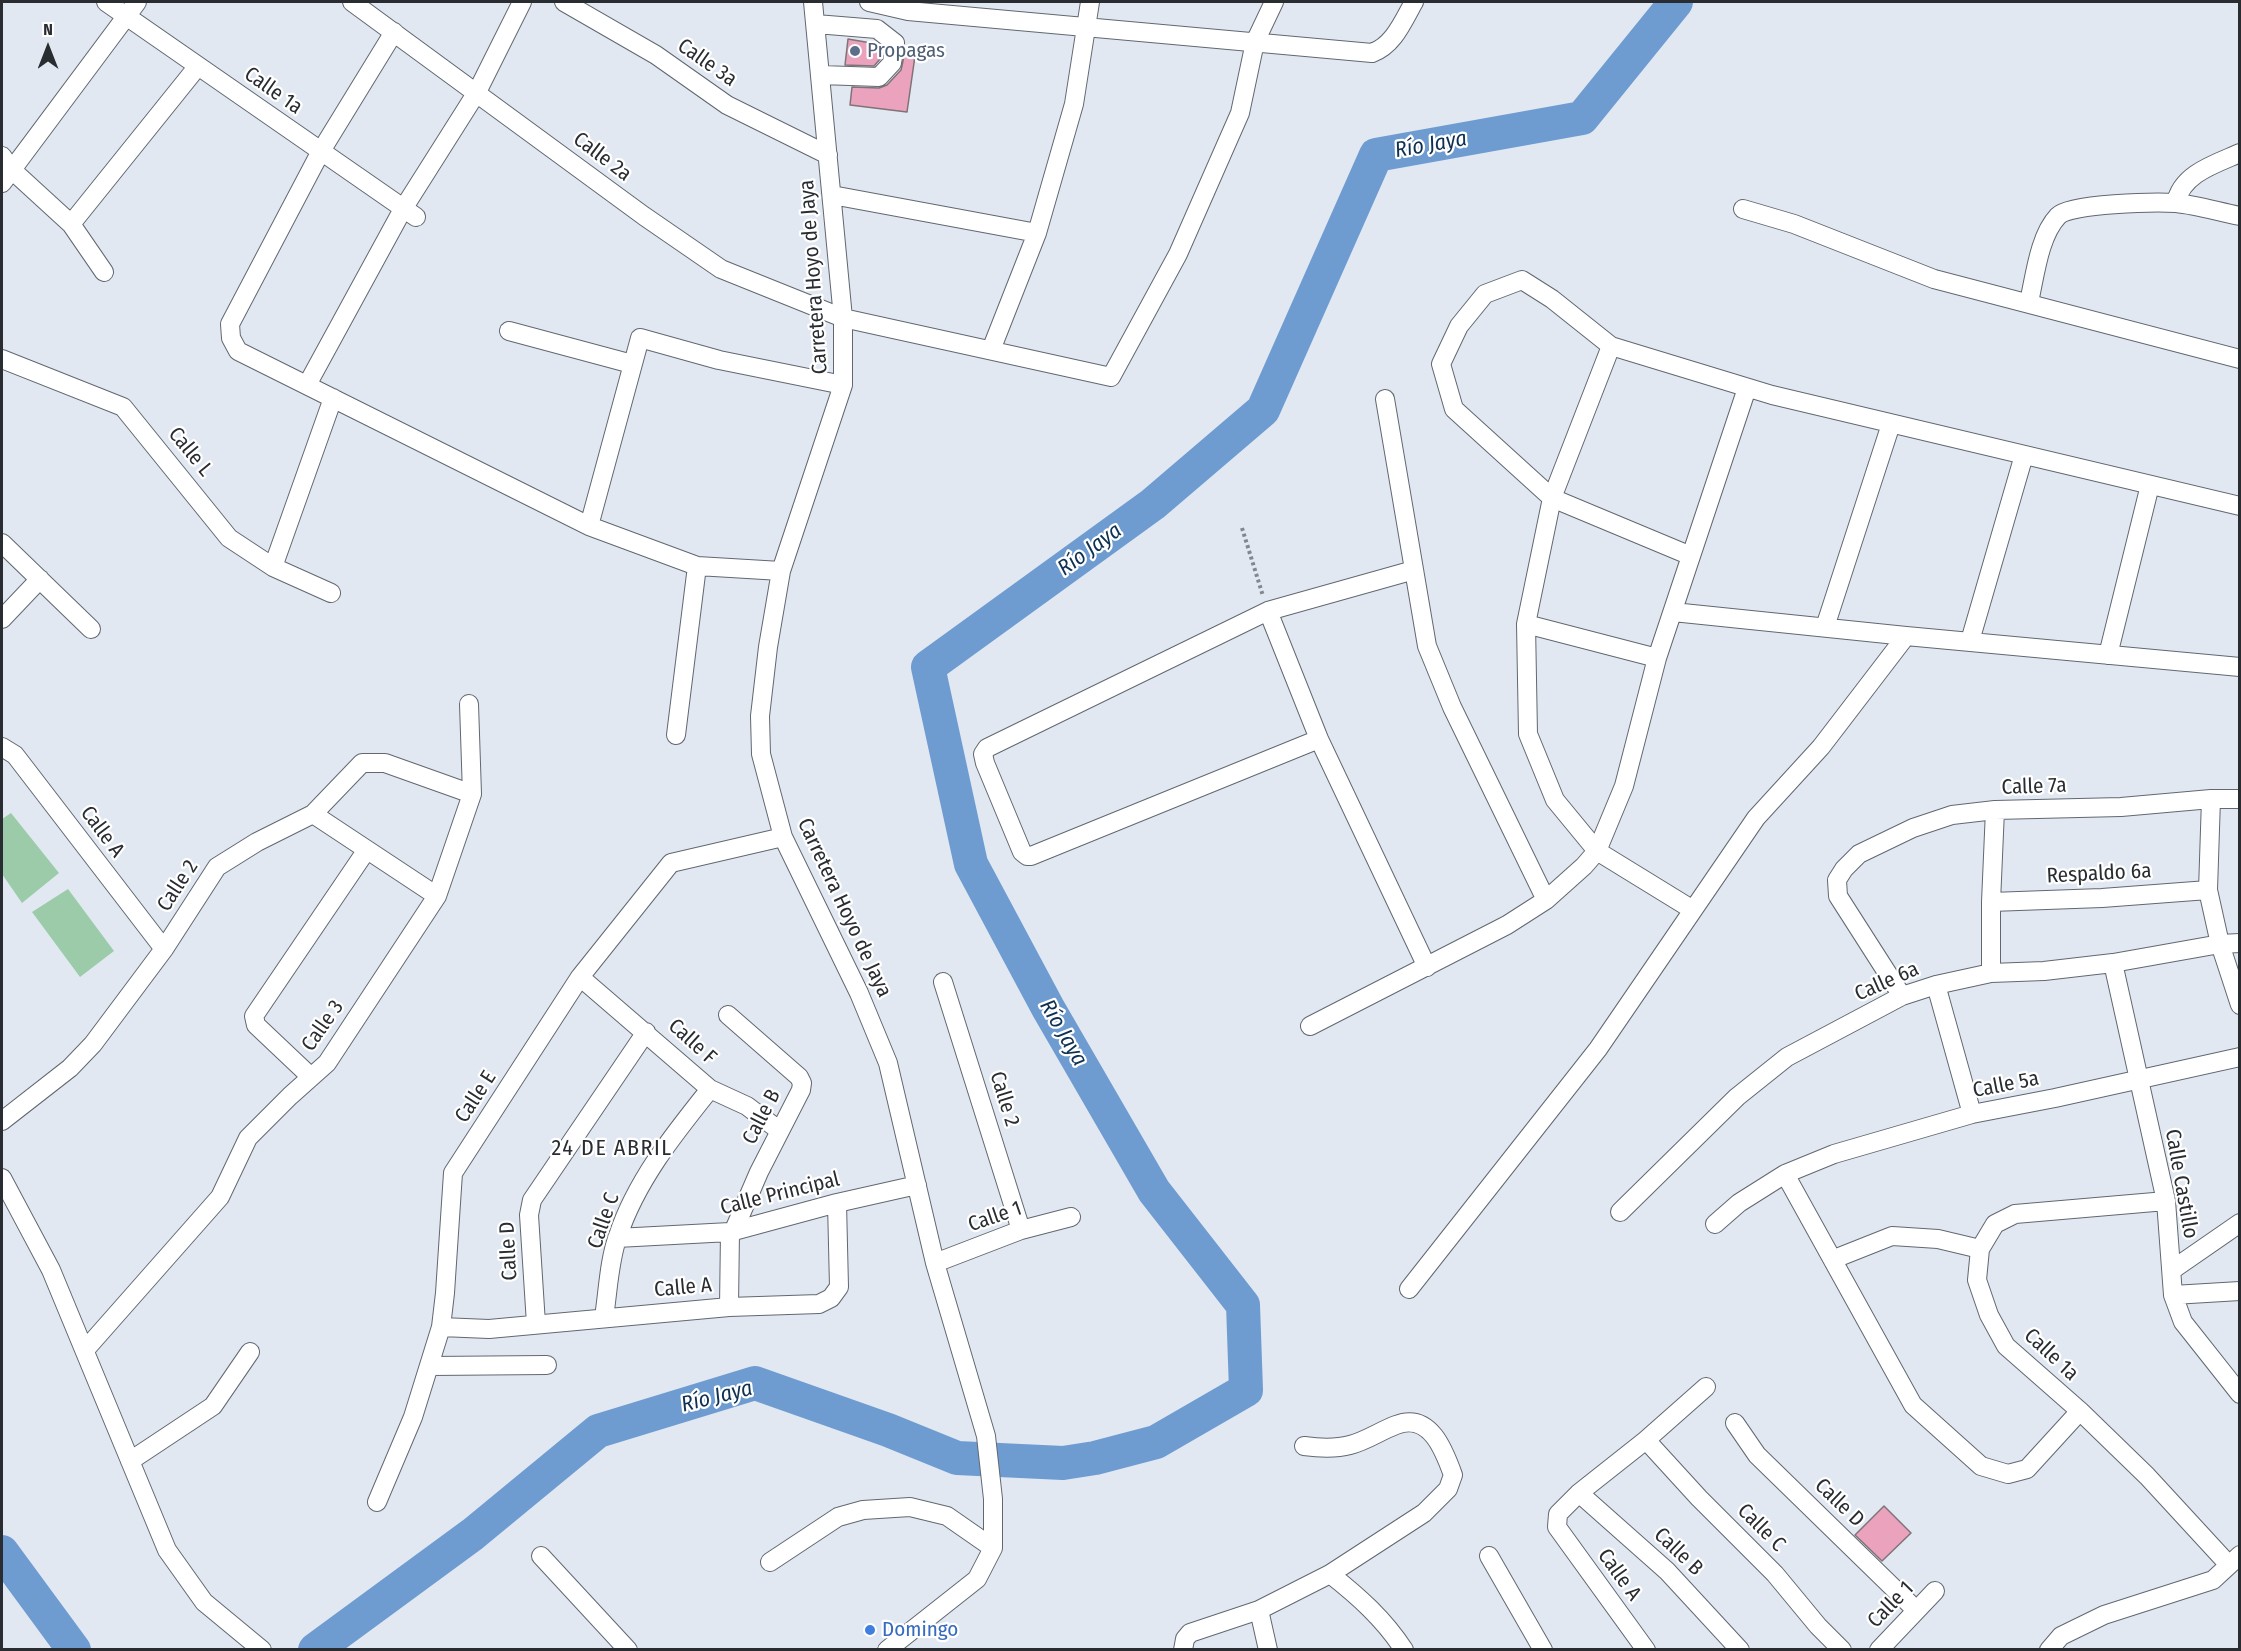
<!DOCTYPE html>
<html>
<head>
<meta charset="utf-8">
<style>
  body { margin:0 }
  #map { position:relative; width:2241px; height:1651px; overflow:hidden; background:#e1e8f2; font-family:"Fira Sans Condensed",sans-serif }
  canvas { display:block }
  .frame { position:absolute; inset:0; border:3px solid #292c30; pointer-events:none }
  .north { position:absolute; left:18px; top:18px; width:60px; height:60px; -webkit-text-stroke:4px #fff; paint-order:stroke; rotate:0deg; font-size:16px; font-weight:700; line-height:24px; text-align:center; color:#292c30 }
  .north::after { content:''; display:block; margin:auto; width:21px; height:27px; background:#292c30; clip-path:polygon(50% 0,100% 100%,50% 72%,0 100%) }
</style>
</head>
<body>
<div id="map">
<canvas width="2241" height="1651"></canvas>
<div class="frame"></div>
<div class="north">N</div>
</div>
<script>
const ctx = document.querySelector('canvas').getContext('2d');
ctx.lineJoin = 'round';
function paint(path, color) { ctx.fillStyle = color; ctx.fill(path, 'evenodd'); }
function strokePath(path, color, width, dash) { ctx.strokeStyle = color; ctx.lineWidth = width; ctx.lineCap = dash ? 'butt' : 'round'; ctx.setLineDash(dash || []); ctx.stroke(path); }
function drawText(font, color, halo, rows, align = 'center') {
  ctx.font = font + ' "Fira Sans Condensed",sans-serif'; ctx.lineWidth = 4.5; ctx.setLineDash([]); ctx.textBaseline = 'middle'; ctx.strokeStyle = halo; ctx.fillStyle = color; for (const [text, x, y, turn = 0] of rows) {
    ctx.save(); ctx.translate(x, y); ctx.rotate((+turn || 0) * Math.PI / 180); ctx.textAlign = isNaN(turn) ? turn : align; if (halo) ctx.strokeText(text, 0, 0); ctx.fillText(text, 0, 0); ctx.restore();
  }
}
paint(new Path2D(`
  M11 813 59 873 22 903 2 874V819Z
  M68 889 114 951 80 977 32 912Z`), '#9ccbaa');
strokePath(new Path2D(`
  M2 1552 74 1650
  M315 1650 473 1534 598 1431 755 1383 888 1430 957 1458 1063 1463 1095 1458 1156 1442 1246 1390 1243 1305 1154 1191 1048 1008 971 864 928 667 1153 504 1263 410 1376 155 1582 118 1676 2`), '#6e9cd0', 34);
const building = new Path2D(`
  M848 39 877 44 883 48 881 58 874 66 845 65Z
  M906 47 916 49 907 112 850 105 852 87 879 88 887 85 901 70Z
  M1884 1506 1911 1533 1882 1561 1855 1535Z`);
paint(building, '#eaa2bd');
strokePath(building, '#7f7377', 1.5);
const minor = new Path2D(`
  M106 2 416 217
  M352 2 644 216 721 269 843 318 1111 377 1178 254 1240 113 1255 42 1274 2
  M564 2 656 55 727 105 828 155
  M813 2 843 318V385L781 571 768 647 760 716 761 754 783 837 859 993 888 1063 935 1263 986 1436 993 1499V1548L977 1579 887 1650
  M869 2 908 11 1372 53C1394 45 1403 21 1414 2
  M816 24 877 29 895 43 892 63 879 77 821 75
  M394 32 321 151 230 324 231 338 238 351 589 526 697 566 781 571
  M2 156 12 170 71 224 104 272
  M2 183 137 2
  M832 195 1037 233
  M2176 203C2181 174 2215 164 2240 153
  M1743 209 1794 224 1934 279 2240 359
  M71 224 198 66
  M2029 302C2035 276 2039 236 2058 216 2070 203 2157 202 2176 203 2197 205 2219 212 2240 216
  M509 331 632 364
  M1611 346 1552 498 1526 624 1528 734 1555 800 1597 851 1693 910
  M991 350 1037 233 1074 104 1090 2
  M2 359 123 407 229 538 273 567 331 593
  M307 385 403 209 477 92 522 2
  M1385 399 1427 646 1452 707 1546 900
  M589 526 640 338 719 360 843 385
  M2 543 91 629
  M1691 556 1552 498 1454 409 1441 364 1459 326 1485 294 1522 280 1552 299 1611 346 1772 395 2240 506
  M273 567 333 398
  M1268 611 1319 739 1427 967
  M1673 612 1906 636 2240 667
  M2 619 40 579
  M1526 624 1657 658
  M1825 627 1891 424
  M1970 641 2024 455
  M2108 655 2150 485
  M676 735 697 566
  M1319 739 1031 856H1027L1022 852 985 763 983 754 987 748 1268 611 1414 570
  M2 747 15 755 164 949
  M2211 799 2208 890 2220 944 2240 1005
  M313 814 437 896
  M1991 902 2102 898 2208 890
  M2113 963 2166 1201 2173 1295 2183 1322 2240 1394
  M1991 973V902L1995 810
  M580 977 710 1089 747 1106 780 1131
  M943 982 1021 1230
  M1936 985 1972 1114
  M1902 996 1838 896 1837 880 1844 869 1859 854 1913 828 1952 815 1995 810 2121 807 2211 799H2240
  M728 1015 799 1077 802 1083 801 1090 759 1172 734 1230
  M1310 1026 1507 925 1546 900 1584 866 1597 851 1624 786 1657 658 1747 388
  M311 1077 256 1025 254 1016 366 851
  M2 1121 70 1068 93 1044 164 949 217 867 257 842 313 814 362 763H385L472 794
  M1785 1174 1834 1154 1972 1114 2055 1098 2240 1057
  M2 1178 51 1270 167 1550 204 1602 262 1650
  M2166 1201 2015 1214 1995 1224 1980 1249 1977 1280 1989 1315 2006 1346 2080 1411 2147 1476 2229 1565
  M1620 1212 1737 1097 1787 1057 1902 996 1936 985 1991 973 2044 971 2113 963 2220 944 2240 943
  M1715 1224 1739 1203 1785 1174 1913 1405 1981 1466 2008 1474 2027 1469 2080 1411
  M617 1238 730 1232 837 1203 917 1185
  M1834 1259 1892 1236 1938 1239 1980 1249
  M935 1263 1021 1230 1071 1217
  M2172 1270 2240 1223
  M1409 1289 1598 1049 1756 818 1821 747 1906 636
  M2173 1295 2240 1291
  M729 1307 730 1232
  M604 1317C608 1292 609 1260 618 1236 636 1181 674 1134 710 1089
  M536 1324 529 1215 532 1200 646 1032
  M441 1327 489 1329 729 1307 819 1304 831 1298 839 1287 837 1203
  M85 1350 220 1197 248 1138 290 1096 327 1063 437 896 472 794 469 704
  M430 1366 547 1365
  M1735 1423 1757 1455 1916 1610
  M1646 1440 1699 1498 1775 1574 1818 1626 1842 1650
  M130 1461 213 1406 250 1352
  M1579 1493 1667 1571 1740 1650
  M377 1502 413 1417 441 1327 445 1293 453 1173 580 977 671 863 783 837
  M541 1556 628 1650
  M1489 1556 1543 1650
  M770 1562 838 1517 863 1510 910 1507 947 1516 993 1548
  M1330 1574C1358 1596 1384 1619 1404 1650
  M1259 1610 1268 1650
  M1183 1650 1185 1639 1190 1633 1259 1610 1330 1574 1424 1513 1448 1489 1453 1475C1444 1450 1430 1412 1396 1425 1380 1431 1366 1441 1350 1445 1335 1449 1319 1448 1304 1446
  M1646 1650 1557 1527 1558 1514 1579 1493 1646 1440 1706 1387
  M1879 1650 1935 1591
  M2049 1650 2061 1636 2104 1615 2213 1580 2240 1555`);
strokePath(minor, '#616870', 20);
strokePath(new Path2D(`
  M1242 528 1263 596`), '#82878e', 4, [3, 3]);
strokePath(minor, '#fff', 18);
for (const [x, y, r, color] of [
  [855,51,6,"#5c6f8a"],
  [870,1630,6,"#3f7fe0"]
]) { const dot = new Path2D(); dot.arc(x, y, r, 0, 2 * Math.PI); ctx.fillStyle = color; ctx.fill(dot); strokePath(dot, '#fff', 2); }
drawText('21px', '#4e5e75', '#fff', [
  ["Propagas",867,51]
], 'left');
drawText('21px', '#292c30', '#fff', [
  ["Calle 3a",707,63,35],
  ["Calle 1a",273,91,35],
  ["Calle 2a",602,157,37],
  ["Carretera Hoyo de Jaya",814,277,-94],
  ["Calle L",190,452,51],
  ["Calle 7a",2034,787,-2],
  ["Calle A",102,832,53],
  ["Respaldo 6a",2099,874,-3],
  ["Calle 2",178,886,-57],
  ["Carretera Hoyo de Jaya",844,908,65],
  ["Calle 6a",1887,982,-24],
  ["Calle 3",323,1026,-55],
  ["Calle F",692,1042,42],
  ["Calle 5a",2006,1085,-11],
  ["Calle E",476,1097,-57],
  ["Calle 2",1004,1099,73],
  ["Calle B",762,1117,-63],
  ["Calle Castillo",2181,1184,80],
  ["Calle Principal",780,1194,-14],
  ["Calle 1",995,1217,-19],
  ["Calle C",604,1221,-71],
  ["Calle D",509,1251,-93],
  ["Calle A",683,1288,-5],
  ["Calle 1a",2051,1355,43],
  ["Calle D",1839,1503,44],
  ["Calle C",1761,1528,45],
  ["Calle B",1678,1552,44],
  ["Calle A",1619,1575,54],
  ["Calle 1",1891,1605,-46]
]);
drawText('21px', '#366cbe', '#fff', [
  ["Domingo",882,1630]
], 'left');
drawText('italic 22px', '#0e3052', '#fff', [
  ["Río Jaya",1431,145,-10],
  ["Río Jaya",1090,550,-36],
  ["Río Jaya",1063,1033,60],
  ["Río Jaya",717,1397,-14]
]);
ctx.letterSpacing = '1.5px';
drawText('22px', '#292c30', '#fff', [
  ["24 DE ABRIL",612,1149]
]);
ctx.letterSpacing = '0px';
</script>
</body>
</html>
